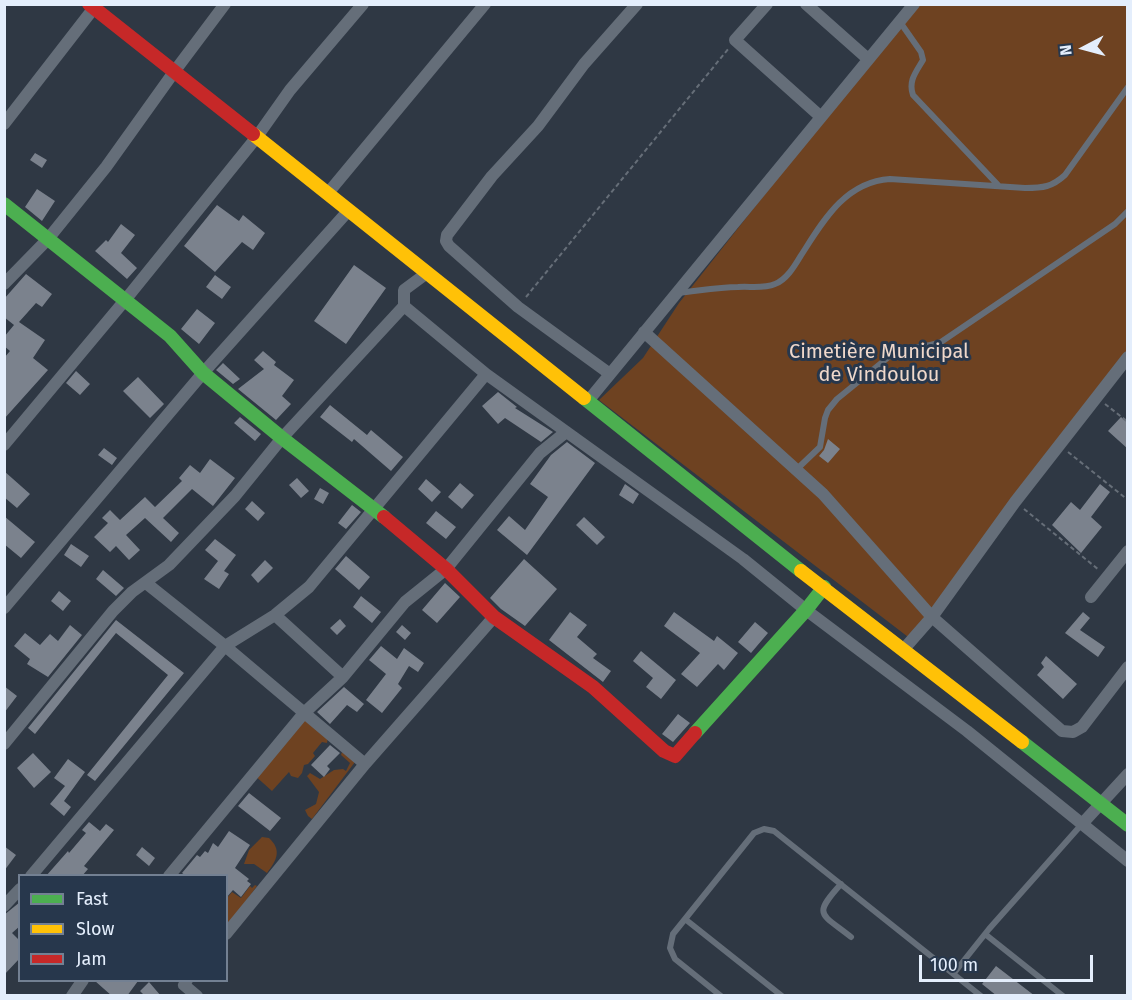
<!DOCTYPE html>
<html>
<head>
<meta charset="utf-8">
<style>
  body { margin:0 }
  #map { position:relative; width:1132px; height:1000px; overflow:hidden; background:#2f3844; font-family:"Fira Sans",sans-serif }
  canvas { display:block }
  .frame { position:absolute; inset:0; border:6px solid #e4eefc; pointer-events:none }
  .legend { position:absolute; left:18px; top:874px; width:210px; height:108px; box-sizing:border-box; background:#27374c; border:2px solid #738092; margin:0; padding:8px 10px; list-style:none; font-size:18px; color:#e4eefc }
  .legend li { display:flex; align-items:center; gap:12px; height:30px }
  .legend b { width:30px; border:2px solid #738092 }
  .north { position:absolute; left:1054px; top:18px; width:60px; height:60px; -webkit-text-stroke:4px #27374c; paint-order:stroke; rotate:264deg; font-size:16px; font-weight:700; line-height:24px; text-align:center; color:#e4eefc }
  .north::after { content:''; display:block; margin:auto; width:21px; height:27px; background:#e4eefc; clip-path:polygon(50% 0,100% 100%,50% 72%,0 100%) }
  .scale { position:absolute; left:919px; top:955px; width:174px; height:27px; box-sizing:border-box; border:3px solid #e4eefc; border-top:0; padding-left:8px; font-size:18px; line-height:21px; white-space:nowrap; color:#e4eefc; -webkit-text-stroke:4px #27374c; paint-order:stroke }
</style>
</head>
<body>
<div id="map">
<canvas width="1132" height="1000"></canvas>
<div class="frame"></div>
<ul class="legend">
<li><b style="height:8px;background:#4caf50"></b>Fast</li>
<li><b style="height:8px;background:#ffc107"></b>Slow</li>
<li><b style="height:8px;background:#c62828"></b>Jam</li>
</ul>
<div class="north">N</div>
<div class="scale">100 m</div>
</div>
<script>
const ctx = document.querySelector('canvas').getContext('2d');
ctx.lineJoin = 'round';
function paint(path, color) { ctx.fillStyle = color; ctx.fill(path, 'evenodd'); }
function strokePath(path, color, width, dash) { ctx.strokeStyle = color; ctx.lineWidth = width; ctx.lineCap = dash ? 'butt' : 'round'; ctx.setLineDash(dash || []); ctx.stroke(path); }
function drawText(font, color, halo, rows, align = 'center') {
  ctx.font = font + ' "Fira Sans",sans-serif'; ctx.lineWidth = 6; ctx.setLineDash([]); ctx.textBaseline = 'middle'; ctx.strokeStyle = halo; ctx.fillStyle = color; for (const [text, x, y, turn = 0] of rows) {
    ctx.save(); ctx.translate(x, y); ctx.rotate((+turn || 0) * Math.PI / 180); ctx.textAlign = isNaN(turn) ? turn : align; if (halo) ctx.strokeText(text, 0, 0); ctx.fillText(text, 0, 0); ctx.restore();
  }
}
paint(new Path2D(`
  M914 5H1127V358L912 640 599 400 643 358 679 303Z
  M305 717 328 736 327 743 322 742 313 753 315 756 308 764 304 765 302 773 298 778 291 776 289 772 272 791 253 774Z
  M342 752 355 762 312 819 308 816 305 810 316 804 319 792 307 776 310 773 320 779 334 770 343 769 346 771 350 763 341 755Z
  M262 837 269 838C282 850 277 860 267 873L254 864H244L249 850Z
  M255 885 257 886 227 927 226 899 232 892 241 898 250 886 252 888Z`), '#6e4221');
paint(new Path2D(`
  M35 153 47 160 42 168 30 160Z
  M37 189 55 201 42 221 25 207Z
  M217 205 239 221 243 215 265 233 253 250 242 242 215 272 184 246Z
  M121 224 135 235 121 253 137 268 127 279 95 251 106 240 108 242Z
  M354 265 386 288 346 344 314 321Z
  M26 274 52 294 42 307 36 303 19 322 45 340 33 358 48 370 4 419V358L10 351 4 346V337L14 325 4 317V299Z
  M215 275 231 287 222 299 206 287Z
  M197 309 215 323 199 344 181 329Z
  M263 351 276 362 274 365 294 380 282 396 291 404 276 420 238 389 264 369 254 360Z
  M223 363 240 379 233 384 216 370Z
  M76 371 90 384 80 395 66 383Z
  M138 377 164 404 150 418 123 391Z
  M498 392 517 407 515 408 553 432 541 442 505 418 498 424 482 406Z
  M330 405 367 435 371 430 403 457 391 471 354 439 352 442 320 417Z
  M240 417 261 434 255 441 234 423Z
  M1121 417 1128 423V449L1108 431Z
  M828 439 840 449 828 463 819 456 824 450Z
  M567 442 595 463 527 555 497 530 509 516 525 530 548 497 530 484 551 455Z
  M104 448 117 458 112 465 98 455Z
  M210 459 235 478 213 506 192 489 163 518 179 533 171 542 145 518 126 535 140 550 129 560 116 546 110 552 94 537 108 523 102 518 110 510 120 520 145 497 155 507 182 481 179 478 190 465 200 473Z
  M4 471 30 494 17 508 4 497Z
  M297 478 309 491 301 498 289 485Z
  M426 479 441 492 432 502 418 489Z
  M460 483 474 495 462 509 448 497Z
  M625 484 639 494 633 504 619 495Z
  M1100 484 1110 492 1091 517 1102 527 1081 553 1052 525 1071 502 1080 510Z
  M320 488 329 493 323 504 314 499Z
  M252 501 265 513 258 521 245 509Z
  M352 505 361 512 346 529 338 523Z
  M436 511 456 527 446 539 426 523Z
  M4 516 35 542 21 558 4 544Z
  M584 517 605 537 597 545 576 525Z
  M215 539 236 555 224 571 229 574 219 589 204 579 218 561 205 550Z
  M71 544 89 556 81 567 64 555Z
  M346 556 370 577 359 590 335 569Z
  M524 559 557 589 525 626 501 609 490 598Z
  M265 560 273 568 258 583 251 575Z
  M103 570 124 588 116 596 96 579Z
  M445 583 460 597 437 623 422 610Z
  M59 591 71 601 63 611 51 601Z
  M361 596 381 612 372 623 353 607Z
  M570 612 587 625 577 637 597 654 593 658 611 671 603 682 549 640Z
  M674 612 714 641 717 636 738 653 724 670 718 664 697 687 681 674 700 653 664 626Z
  M1083 612 1090 618 1080 630 1105 647 1098 657 1065 633Z
  M340 619 346 626 337 635 330 628Z
  M116 620 184 673 95 781 87 775 168 675 116 633 35 734 28 728Z
  M755 622 768 633 751 653 738 642Z
  M70 625 82 635 48 677 27 664 30 659 14 646 25 633 40 645 50 634 58 641Z
  M402 625 411 633 405 640 396 632Z
  M381 646 397 659 404 648 424 663 418 672 409 666 398 684 402 688 382 713 366 700 386 674 369 660Z
  M641 651 676 680 661 699 646 687 653 678 633 661Z
  M1046 656 1077 684 1063 699 1037 675 1044 667 1041 663Z
  M4 686 17 696 4 713Z
  M344 687 364 704 357 712 347 705 330 724 317 712Z
  M678 714 690 723 673 742 662 734Z
  M330 745 340 753 327 766 330 769 324 777 311 765Z
  M33 753 51 772 34 788 17 768Z
  M68 759 85 772 64 801 71 807 64 816 50 804 65 786 54 778Z
  M249 793 281 818 270 831 238 806Z
  M89 822 100 831 106 824 114 830 84 866 88 869 82 876H46L68 851 69 853 86 833 82 830Z
  M229 831 250 845 235 868 249 879 247 881 251 884 241 897 233 890 226 898V876H186L182 873 197 855 200 857 205 851 208 853 213 843 218 847Z
  M4 846 16 855 4 871Z
  M142 847 155 858 149 866 136 855Z
  M20 902V926L12 933 20 941V958L4 975V915Z
  M996 966 1035 996H997L982 984Z
  M95 981H138L127 996H112Z
  M149 982 161 996H145L140 991Z`), '#7b828d');
strokePath(new Path2D(`
  M526 297 729 48
  M1105 404 1128 422
  M1068 452 1128 500
  M1024 509 1099 570`), '#666e78', 2, [4.5, 3]);
strokePath(new Path2D(`
  M900 22 921 52 923 60C916 72 908 81 913 95L999 186
  M678 293C698 291 718 287 738 287 750 286 763 289 775 284 786 280 794 267 800 257 822 223 844 182 890 179L1025 188C1043 188 1052 187 1065 175L1128 87
  M797 469 820 447 825 418 828 410 837 399 896 351C911 347 926 347 941 342L1115 224 1128 211
  M841 884C812 916 821 913 851 937
  M685 919 782 996
  M985 934 1063 996
  M954 973 989 929 1082 824
  M721 996 675 959 670 948 673 934 754 833 764 829 774 831 981 996`), '#656e79', 6);
strokePath(new Path2D(`
  M767 4 735 40 821 117
  M806 4 868 59
  M4 124 97 4
  M328 193 485 4
  M4 284 48 239 106 167 174 72 225 4
  M404 306 486 374 743 559 806 610 967 731 1128 861
  M644 332 823 494 932 617 1062 731 1073 732 1082 727 1128 667
  M610 374 518 307 449 246 446 241 447 235 492 176 538 126 584 64 637 4
  M588 401 914 4
  M4 445 126 299 256 138 290 90 363 4
  M146 583 225 646 365 764
  M1091 597 1128 551
  M4 608 203 373 349 210
  M275 615 343 677
  M903 650 932 617 1015 502 1128 357
  M4 744 113 611 132 592 169 565 235 496 282 438 404 306V290L427 273
  M1082 824 1128 774
  M31 876 225 646 275 615 309 587 486 374
  M169 876 304 713 343 677 405 602 446 569 540 453 566 432
  M4 906 20 889
  M226 934 365 764 494 617
  M187 980 184 985 197 996
  M72 996 83 980`), '#656e79', 12);
strokePath(new Path2D(`
  M4 204 170 336 203 373 282 438 384 517
  M584 398 801 571
  M695 733 806 610 824 587
  M1022 742 1128 825`), '#4caf50', 14);
strokePath(new Path2D(`
  M253 134 584 398
  M801 571 1022 742`), '#ffc107', 14);
strokePath(new Path2D(`
  M89 4 253 134
  M384 517 446 569 494 617 593 687 664 751 675 756 695 733`), '#c62828', 14);
drawText('20px', '#efd8cb', '#27374c', [
  ["Cimetière Municipal",879,352],
  ["de Vindoulou",879,375]
]);
</script>
</body>
</html>
